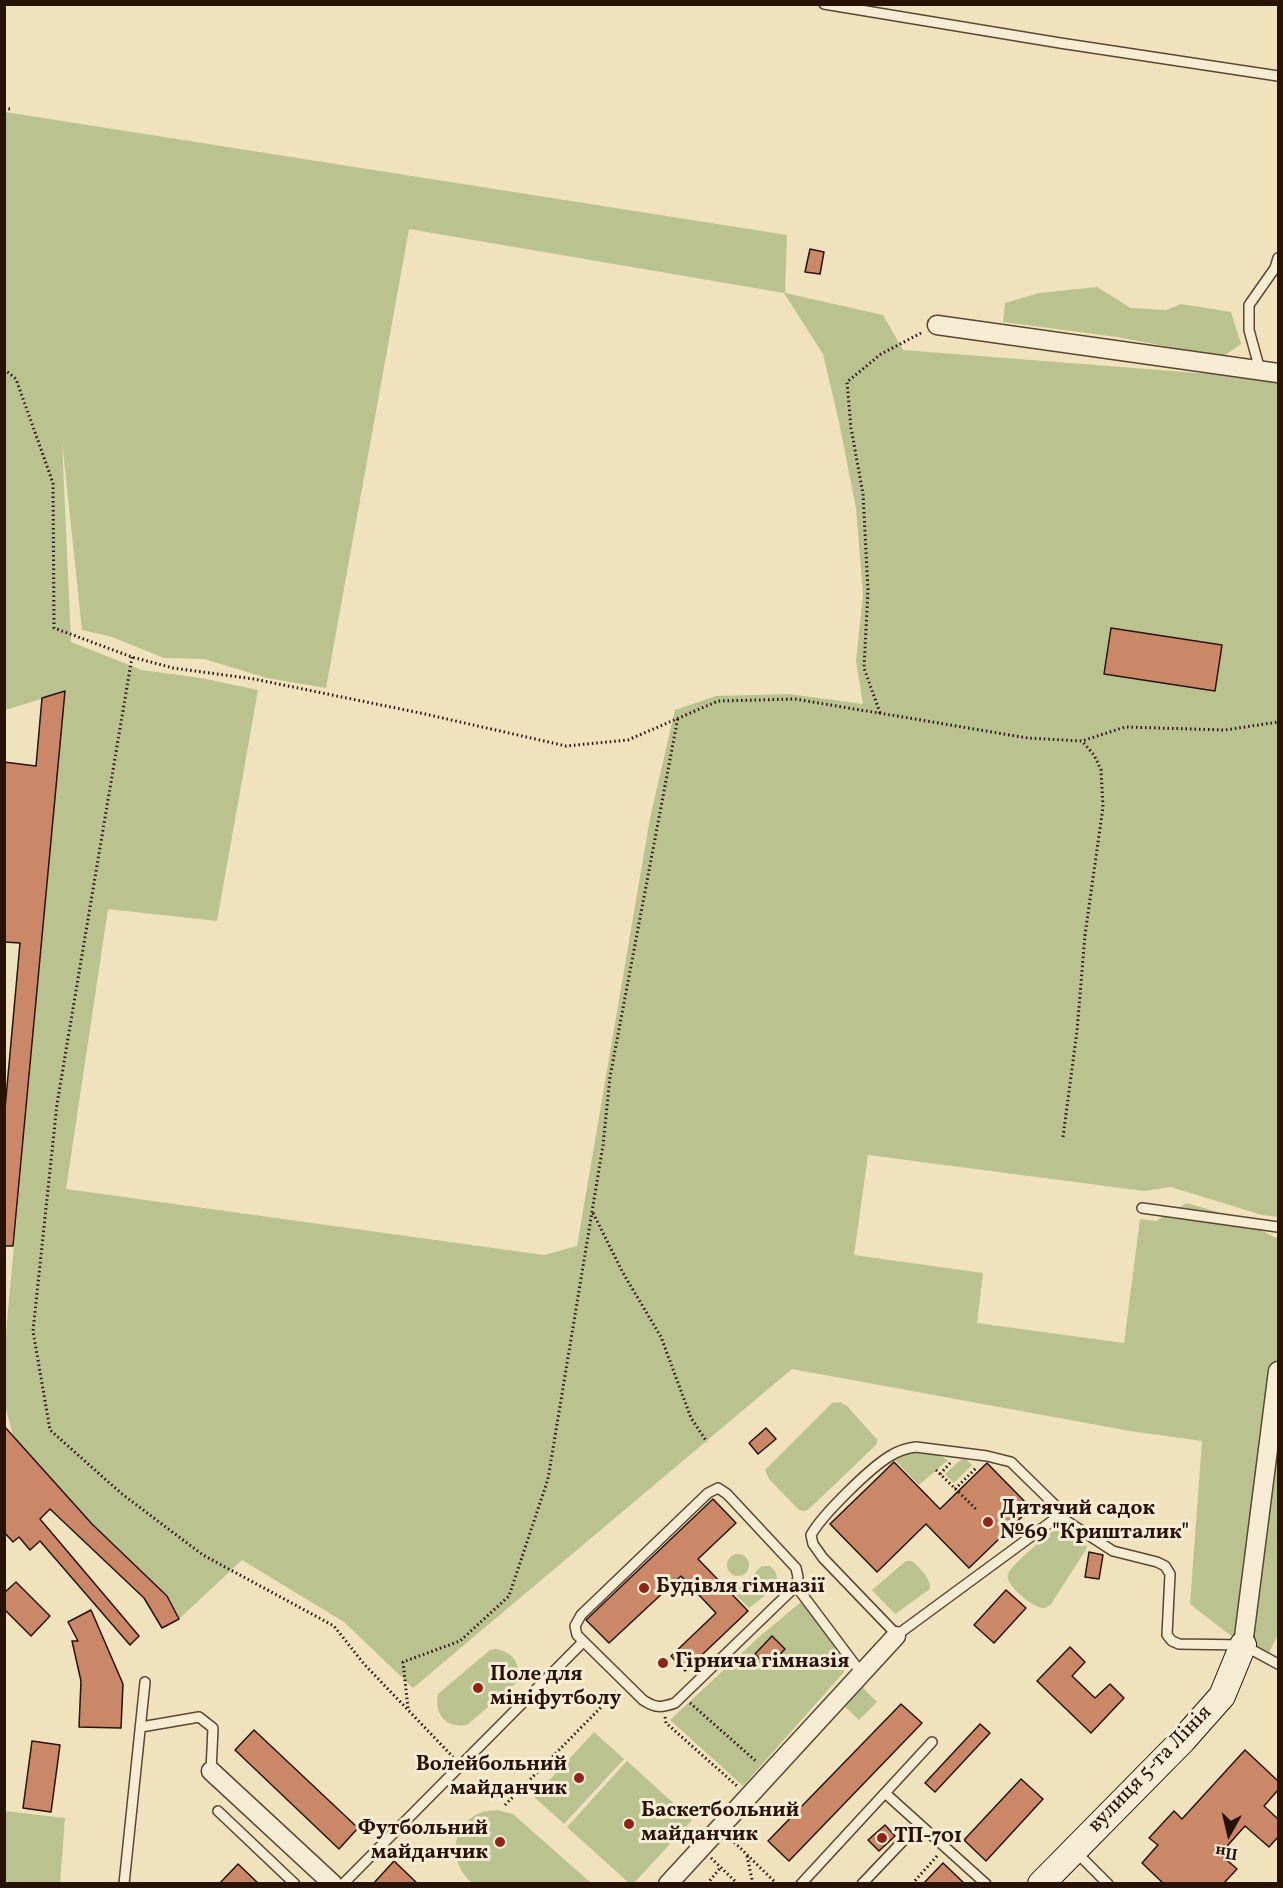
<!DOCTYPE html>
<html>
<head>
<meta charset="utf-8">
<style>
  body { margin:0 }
  #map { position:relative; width:1283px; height:1888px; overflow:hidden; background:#efe2bc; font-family:Vollkorn,serif }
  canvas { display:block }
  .frame { position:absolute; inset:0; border:6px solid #281204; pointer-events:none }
  .north { position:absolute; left:1199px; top:1804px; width:60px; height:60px; -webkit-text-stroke:4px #f5ecd3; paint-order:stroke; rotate:188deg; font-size:16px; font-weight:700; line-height:24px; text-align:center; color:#281204 }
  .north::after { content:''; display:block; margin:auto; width:21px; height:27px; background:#281204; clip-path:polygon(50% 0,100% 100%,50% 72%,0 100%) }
</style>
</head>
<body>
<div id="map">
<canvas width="1283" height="1888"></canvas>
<div class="frame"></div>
<div class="north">Пн</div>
</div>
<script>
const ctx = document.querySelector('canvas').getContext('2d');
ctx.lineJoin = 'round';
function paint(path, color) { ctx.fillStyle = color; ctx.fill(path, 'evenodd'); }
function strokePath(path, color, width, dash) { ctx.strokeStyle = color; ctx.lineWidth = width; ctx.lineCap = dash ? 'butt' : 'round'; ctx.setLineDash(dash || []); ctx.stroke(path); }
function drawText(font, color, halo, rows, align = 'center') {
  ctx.font = font + ' Vollkorn,serif'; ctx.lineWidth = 6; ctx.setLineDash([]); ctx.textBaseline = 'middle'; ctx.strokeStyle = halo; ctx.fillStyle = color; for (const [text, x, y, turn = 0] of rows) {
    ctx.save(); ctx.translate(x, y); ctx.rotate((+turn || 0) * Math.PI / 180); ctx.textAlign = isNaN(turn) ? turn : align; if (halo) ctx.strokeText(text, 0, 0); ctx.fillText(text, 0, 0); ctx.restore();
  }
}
paint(new Path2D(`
  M5 112 787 235 785 293 883 315 903 350 1249 377 1278 382V1217L1262 1215 1171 1187 1144 1191 868 1155 854 1255 983 1273 977 1323 1124 1343 1140 1219 1156 1221 1187 1203 1238 1218 1278 1239V1634L1267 1657 1243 1645 1190 1604 1202 1441 1130 1431 792 1369 413 1688 344 1622 242 1560 179 1619 167 1596 92 1524 13 1436 5 1405V1343L65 692 5 710ZM409 229 784 293 823 354 839 422 856 508 863 594 856 661 863 704 789 694 716 696 675 710 650 818 577 1246 544 1255 66 1189 108 909 217 921 258 690 201 678 142 670 71 642 62 441 82 630 112 637 164 658 204 659 267 678 326 688Z
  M1097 287 1131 308 1166 310 1181 304 1231 312 1241 344 1222 357 1117 337 1003 322 1005 303 1039 293Z
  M840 1402 847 1406 874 1436 877 1439V1444L809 1509 805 1511 799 1510 769 1479 765 1470 832 1403Z
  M916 1451 932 1452 948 1460 919 1485 894 1459Z
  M964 1457 972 1465 954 1483 945 1474Z
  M1060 1526 1084 1539 1087 1548 1051 1604C1047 1607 1047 1608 1042 1608 1033 1607 1004 1585 1008 1574 1010 1566 1052 1531 1060 1526Z
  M727 1565a11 11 0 1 1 22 0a11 11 0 1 1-22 0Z
  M906 1561H912C920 1568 931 1578 930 1589L895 1614 872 1590Z
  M762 1566H770C790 1582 762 1597 749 1608L734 1593Z
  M801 1602 844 1657V1672L743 1786 670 1720 759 1637Z
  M495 1649C514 1652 521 1664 517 1682L467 1725C446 1728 434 1715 438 1694L490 1650Z
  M861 1686 877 1702 859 1720 843 1705Z
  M594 1732 624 1759 564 1824 534 1797Z
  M627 1761 692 1820 634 1883H629L567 1827Z
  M497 1810 513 1814 591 1883H472C449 1863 449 1828 479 1813 484 1811 491 1811 497 1810Z
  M5 1811 65 1818 60 1883H5Z`), '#bac390');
const building = new Path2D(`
  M810 249 824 252 820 274 805 272Z
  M1111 628 1222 645 1215 691 1104 674Z
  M65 691 13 1246H4V1120L20 943 4 942V762L36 766 42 698Z
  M4 1426 92 1524 167 1596 179 1619 162 1628 144 1598 50 1509 40 1519 139 1636 130 1645 40 1541 30 1550 19 1537 13 1542 4 1532Z
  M766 1428 776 1439 758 1454 749 1443Z
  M894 1462 940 1509 987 1463 1031 1508 969 1568 926 1524 877 1572 830 1524Z
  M713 1499 736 1523 698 1559 748 1611 685 1671 671 1656 716 1613 681 1576 609 1643 586 1620Z
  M1089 1552 1103 1555 1099 1579 1085 1577Z
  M16 1582 50 1616 31 1636 4 1609V1593Z
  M1006 1590 1026 1608 994 1643 974 1625Z
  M91 1610 123 1684 121 1728 79 1727 81 1681 72 1641H78L68 1622Z
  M772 1636 785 1649 768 1667 755 1654Z
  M1070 1647 1085 1662 1072 1676 1095 1698 1110 1684 1124 1698 1091 1733 1037 1681Z
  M901 1704 922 1723 789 1861 768 1841Z
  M980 1724 990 1733 935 1792 925 1783Z
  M254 1730 358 1828 339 1849 235 1750Z
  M32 1741 60 1745 51 1812 23 1808Z
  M1245 1750 1278 1781V1790L1264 1806 1278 1819V1837L1269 1847 1245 1826 1220 1854 1237 1869 1223 1884H1164L1142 1863 1158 1845 1149 1838 1174 1811 1182 1819Z
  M1021 1779 1043 1799 986 1861 964 1840Z
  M885 1825 895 1836 879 1851 868 1840Z
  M394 1861 418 1884H373Z
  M943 1863 965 1884H923Z
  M238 1864 259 1884H219Z`);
paint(building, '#cb8869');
strokePath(building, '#281204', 1.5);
const lane = new Path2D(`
  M824 4 1060 43 1278 76
  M1260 370 1249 330V305L1275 268 1278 258
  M1142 1208 1278 1227
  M916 1447 987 1456 1011 1462 1063 1513 897 1635 823 1558 813 1544 811 1535C822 1515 870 1468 890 1456 898 1451 907 1448 916 1447Z
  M718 1488 727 1494 796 1568 798 1577 796 1586 675 1703C661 1708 655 1708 643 1700L577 1635 575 1626 581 1615 708 1493Z
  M1059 1516 1113 1551 1157 1562 1165 1566 1170 1574 1167 1635 1172 1641 1179 1644 1243 1645 1278 1664
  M796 1586 862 1674
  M141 1727 199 1717 213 1728 211 1771
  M885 1793 986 1884
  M218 1811 295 1884
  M1075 1851 1108 1884
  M124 1884 145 1682
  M343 1884 583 1642
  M801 1884 932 1742
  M862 1884 919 1824`);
const street = new Path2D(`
  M937 325 1278 373
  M1243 1645 1278 1371
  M211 1771 333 1884
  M668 1884 896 1636`);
const secondary = new Path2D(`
  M1041 1884 1183 1740 1222 1696 1243 1645`);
strokePath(lane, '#5a4632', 12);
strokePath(street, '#5a4632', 21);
strokePath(secondary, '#281204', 28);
strokePath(new Path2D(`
  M4 108 10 109
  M4 369 16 379 53 483 54 628 132 657 173 668 254 679 425 714 566 746 628 740 718 701 795 699 1028 738 1082 741 1125 727 1225 730 1278 722
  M132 657 57 1104 33 1331 50 1430 122 1494 203 1555 334 1626 364 1664 453 1757
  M880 713 864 668 868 590 863 494 851 428 847 382 881 354 923 332
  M1063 1137 1077 1031 1085 935 1103 807 1101 770 1094 755 1082 741
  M593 1213 623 1273 661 1337 691 1418 707 1442
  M936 1470 977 1510
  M940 1474 951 1462
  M955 1489 977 1467
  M690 1703 757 1762
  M408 1708 403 1662 460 1641 509 1596 548 1479 603 1145 610 1077 678 717
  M665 1717 666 1723 737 1786
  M505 1805 617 1691
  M731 1839 777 1884
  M747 1856 753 1884
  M711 1858 738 1884
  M707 1884 721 1867
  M912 1884 938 1855`), '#281204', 3, [1.5, 3]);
strokePath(lane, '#f5ecd3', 9);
strokePath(street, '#f5ecd3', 18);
strokePath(secondary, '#f5ecd3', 26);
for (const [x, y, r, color] of [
  [988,1522,6,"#8f2418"],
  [644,1588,6,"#8f2418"],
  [663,1663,6,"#8f2418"],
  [478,1688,6,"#8f2418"],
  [579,1778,6,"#8f2418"],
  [629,1824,6,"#8f2418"],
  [882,1838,6,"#8f2418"],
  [500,1842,6,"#8f2418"]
]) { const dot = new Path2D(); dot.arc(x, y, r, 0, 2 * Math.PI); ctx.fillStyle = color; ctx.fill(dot); strokePath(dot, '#f5ecd3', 2); }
drawText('bold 21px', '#281204', '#f5ecd3', [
  ["Дитячий садок",1000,1510],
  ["№69 \"Кришталик\"",1000,1534],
  ["Будівля гімназії",656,1588],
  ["Гірнича гімназія",675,1663],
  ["Поле для",490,1676],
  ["мініфутболу",490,1700],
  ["Волейбольний",567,1766,"right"],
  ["майданчик",567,1790,"right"],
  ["Баскетбольний",641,1812],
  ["майданчик",641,1836],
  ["Футбольний",488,1830,"right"],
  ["майданчик",488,1854,"right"],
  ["ТП-701",894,1838]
], 'left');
drawText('21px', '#281204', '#f5ecd3', [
  ["вулиця 5-та Лінія",1151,1770,-46]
]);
</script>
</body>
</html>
